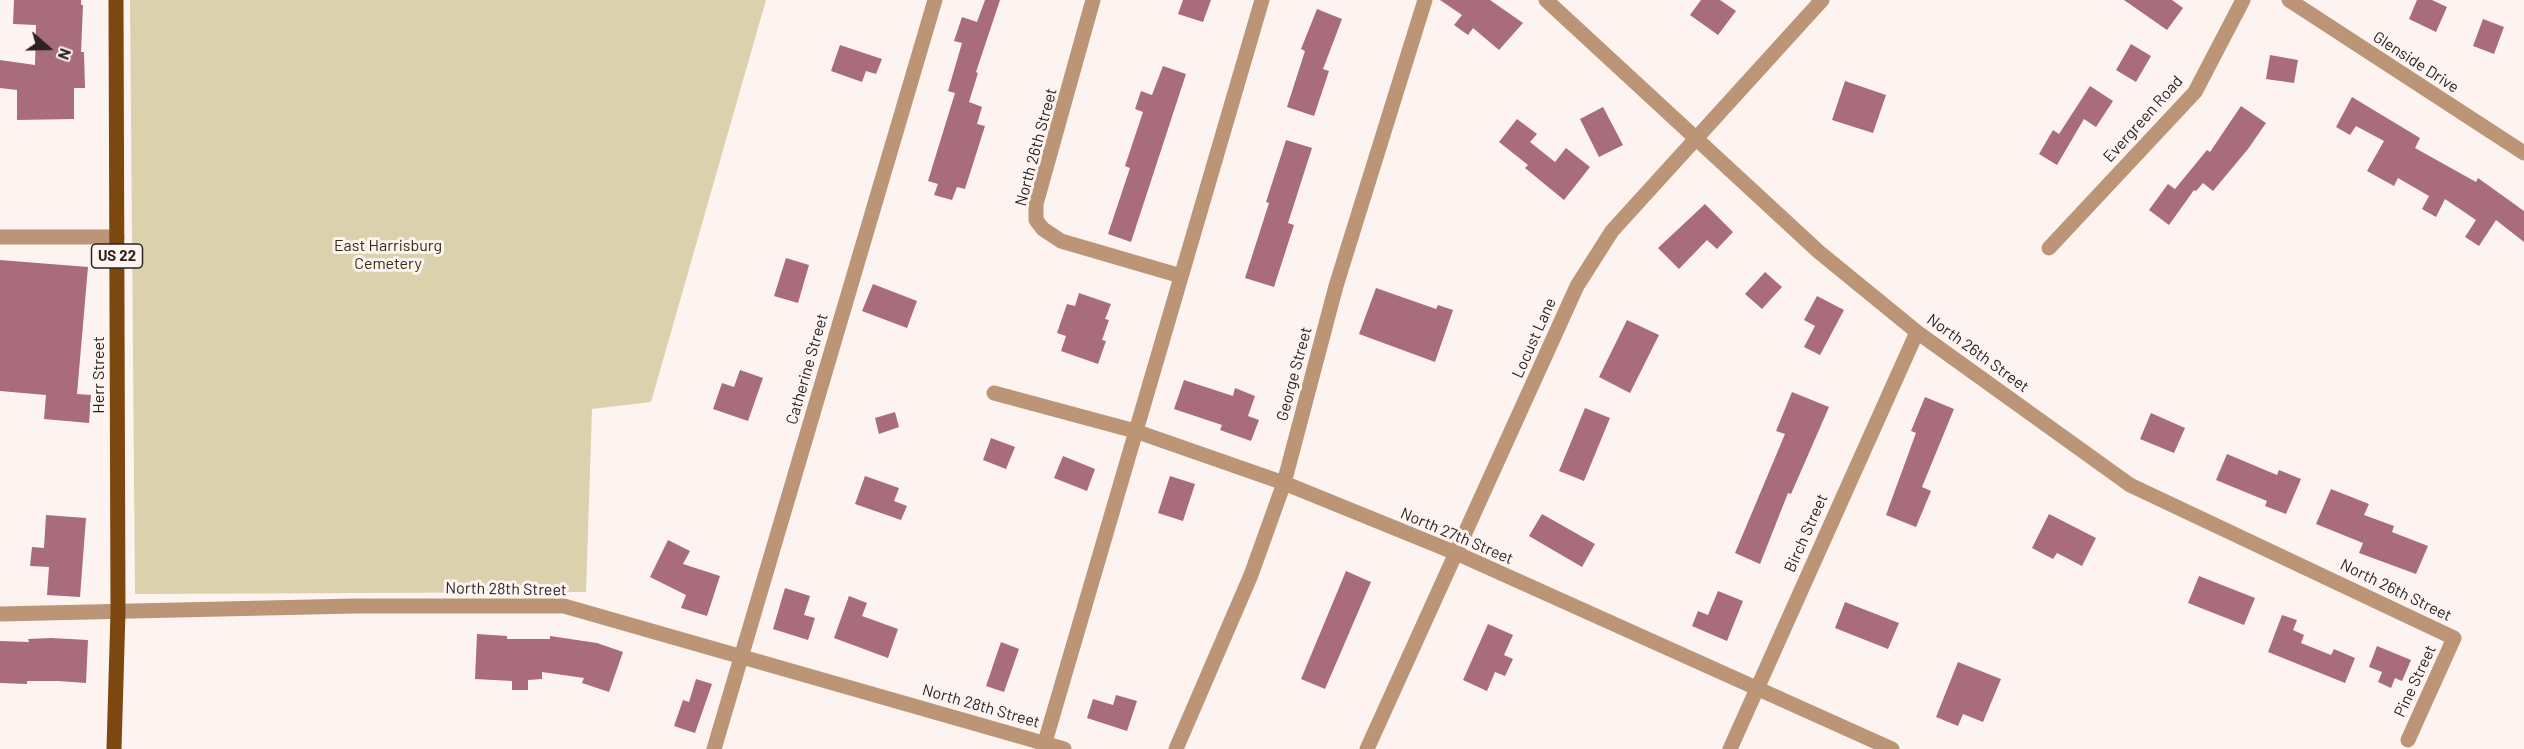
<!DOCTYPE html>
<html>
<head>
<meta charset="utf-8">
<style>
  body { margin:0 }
  #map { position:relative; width:2524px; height:749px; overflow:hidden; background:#fdf4f2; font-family:Barlow,sans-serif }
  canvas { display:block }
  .north { position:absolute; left:18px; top:18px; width:60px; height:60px; -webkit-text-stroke:4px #fdf4f2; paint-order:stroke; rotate:110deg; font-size:16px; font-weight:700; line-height:24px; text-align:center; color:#2b2322 }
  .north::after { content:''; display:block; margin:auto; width:21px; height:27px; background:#2b2322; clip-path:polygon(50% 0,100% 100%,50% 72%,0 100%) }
</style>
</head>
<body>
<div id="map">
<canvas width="2524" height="749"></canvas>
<div class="north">N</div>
</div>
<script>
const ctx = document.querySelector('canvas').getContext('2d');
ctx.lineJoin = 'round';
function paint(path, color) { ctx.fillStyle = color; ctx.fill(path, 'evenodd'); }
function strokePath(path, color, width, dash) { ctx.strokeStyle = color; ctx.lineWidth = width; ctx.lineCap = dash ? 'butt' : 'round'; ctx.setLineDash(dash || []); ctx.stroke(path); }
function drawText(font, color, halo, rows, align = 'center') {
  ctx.font = font + ' Barlow,sans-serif'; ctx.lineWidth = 6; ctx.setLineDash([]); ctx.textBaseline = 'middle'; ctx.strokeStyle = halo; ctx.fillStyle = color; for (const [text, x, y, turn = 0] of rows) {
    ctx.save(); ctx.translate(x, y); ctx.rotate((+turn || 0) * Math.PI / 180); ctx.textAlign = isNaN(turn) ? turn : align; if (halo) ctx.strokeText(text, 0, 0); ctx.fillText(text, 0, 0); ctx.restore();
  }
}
paint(new Path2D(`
  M130 0H766L651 402 592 409 586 592 135 594Z`), '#dcd1ad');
paint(new Path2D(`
  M14 0H81V5H83L81 52H84L85 88H74V119L17 120V90L0 88V60L35 65 36 25 13 24Z
  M985 0H1000L976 72 978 73 969 102 982 107 977 124 985 126 965 189 957 187 952 200 934 195 938 184 928 181 955 93 948 91 962 43 954 41 962 17 977 22Z
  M1183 0H1211L1203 22 1178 14Z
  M1440 0H1490L1523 23 1499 50 1473 28 1468 35 1454 25 1462 15Z
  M1701 0H1720L1736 11 1718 35 1690 15Z
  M2124 0H2172L2183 8 2167 30Z
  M2417 0H2432L2447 7 2436 32 2409 19Z
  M1317 9 1342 19 1323 69 1329 71 1314 116 1287 107 1305 51 1301 49Z
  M2483 19 2504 27 2494 54 2473 46Z
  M2131 44 2151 56 2136 82 2116 70Z
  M840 45 882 59 876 74 866 71 862 82 831 71Z
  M2270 55 2298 60 2294 83 2266 79Z
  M1163 66 1186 74 1131 242 1108 234 1130 168 1125 166 1143 112 1135 109 1141 91 1152 95Z
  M1845 81 1886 95 1873 133 1832 120Z
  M2090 86 2113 101 2096 127 2084 119 2057 165 2039 154 2053 130 2059 134Z
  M2352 97 2420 138 2415 148 2476 182 2478 178 2524 211V242L2496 220 2479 246 2465 237 2476 220 2445 199 2436 217 2422 209 2429 196 2398 178 2394 186 2367 171 2384 141 2356 126 2350 135 2336 127Z
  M2241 106 2266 123 2248 149 2213 191 2203 183 2196 191 2194 190 2169 225 2149 210 2168 184 2175 189 2207 150 2210 152Z
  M1603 107 1623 145 1599 157 1580 119Z
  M1517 119 1537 134 1530 142 1555 162 1566 148 1590 167 1564 200 1525 168 1528 165 1499 142Z
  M1286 140 1312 148 1288 223 1294 225 1274 287 1245 278 1269 203 1266 202Z
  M1705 204 1733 232 1717 249 1707 240 1679 269 1658 248Z
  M786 258 809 265 798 303 774 296Z
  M0 260 88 267 77 394 91 395 89 423 44 419 46 395 0 391Z
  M1765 272 1782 287 1762 309 1745 294Z
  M873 284 917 301 907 328 862 311Z
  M1376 288 1436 309 1438 305 1453 310 1435 362 1359 334Z
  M1079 293 1111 304 1105 319 1109 320 1102 340 1106 341 1098 364 1061 351 1066 336 1057 333 1067 304 1075 306Z
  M1817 296 1844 310 1820 355 1804 347 1815 326 1804 320Z
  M1627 320 1659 335 1630 393 1599 377Z
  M740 370 763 378 748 421 713 409 722 383 734 387Z
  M1184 380 1233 396 1235 388 1255 396 1248 416 1259 420 1251 441 1220 430 1222 425 1174 409Z
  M1792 392 1829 407 1791 494 1788 493 1760 564 1735 553 1785 434 1776 431Z
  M1925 397 1954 409 1922 487 1931 491 1916 527 1886 515 1916 433 1911 431Z
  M1585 408 1610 418 1584 481 1559 471Z
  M895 412 899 427 879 434 875 418Z
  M2151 413 2185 428 2174 453 2140 439Z
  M991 438 1015 447 1006 469 983 460Z
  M2227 454 2277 475 2279 470 2301 479 2286 514 2265 506 2267 501 2216 480Z
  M1063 456 1095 469 1087 491 1054 478Z
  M865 476 899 488 894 501 907 506 901 520 855 504Z
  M1170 476 1195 484 1183 521 1158 513Z
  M2331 489 2369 504 2364 515 2394 526 2392 532 2428 546 2416 574 2359 553 2363 543 2316 524Z
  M1542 514 1595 544 1582 567 1529 536Z
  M2049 514 2096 538 2082 566 2057 553 2053 559 2032 548Z
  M46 515 86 518 80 597 47 595 49 567 30 566 32 547 44 548Z
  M668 540 690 551 683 564 720 576 707 616 681 608 686 595 650 577Z
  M1346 571 1371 582 1325 689 1301 679Z
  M2199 576 2255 598 2244 625 2188 603Z
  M785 588 810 596 804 615 815 618 808 640 773 629Z
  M1718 591 1743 601 1727 641 1692 626 1698 611 1708 615Z
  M849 596 867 603 862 616 898 629 888 658 834 638Z
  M1845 602 1899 623 1888 649 1835 628Z
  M2282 615 2297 620 2293 630 2304 635 2301 643 2331 655 2334 649 2355 658 2345 683 2268 652Z
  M1488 624 1513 635 1504 655 1513 659 1505 676 1495 672 1487 691 1463 680Z
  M477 634 507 636V639H550V636L597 643 623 652 609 692 582 683 584 678 542 672V679L528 680V690H512V681L475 679Z
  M51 638 88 640 86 683 58 681H27V684L0 683V641L29 642 28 639Z
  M1001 642 1019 649 1004 692 986 686Z
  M2377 646 2411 660 2402 681 2395 678 2391 688 2378 682 2382 672 2369 667Z
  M1958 662 2001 679 1983 722 1963 714 1958 726 1936 717Z
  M696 679 712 684 695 733 674 726 683 700 689 702Z
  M1116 695 1137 701 1127 731 1087 718 1093 699 1113 705Z`), '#a96b7e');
strokePath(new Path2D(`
  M1093 0 1036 204V220L1043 229 1061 241 1181 276
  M1546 0 1819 252 1917 332 2130 485 2454 638 2408 740
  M2289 0 2524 153
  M0 237H117
  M2049 248 2195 92 2243 0
  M994 393 1135 431 1284 483 1456 553 1892 749
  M714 749 935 0
  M1043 749 1262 0
  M1176 749 1251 575 1284 483 1336 286 1425 0
  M1730 749 1917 332`), '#bb9575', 15);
strokePath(new Path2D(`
  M0 614 355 606H564L1064 749
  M1367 749 1577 286 1612 231 1822 0`), '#bb9575', 15);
strokePath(new Path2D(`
  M114 749 118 612 116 0`), '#7c480f', 15);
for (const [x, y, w] of [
  [117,256,51]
]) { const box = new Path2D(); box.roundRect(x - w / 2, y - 12, w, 24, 4.5); ctx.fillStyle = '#fdf4f2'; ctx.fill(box); strokePath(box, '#2b2322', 1.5); }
drawText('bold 15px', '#2b2322', null, [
  ["US 22",117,256]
]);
drawText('16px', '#2b2322', '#fdf4f2', [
  ["Glenside Drive",2416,62,33],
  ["Evergreen Road",2143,119,-48],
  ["North 26th Street",1036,147,-75],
  ["Locust Lane",1534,338,-66],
  ["North 26th Street",1978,353,36],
  ["Catherine Street",807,369,-74],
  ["George Street",1294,374,-75],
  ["Herr Street",99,375,-90],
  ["Birch Street",1806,533,-66],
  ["North 27th Street",1457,536,23],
  ["North 28th Street",506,589,1],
  ["North 26th Street",2396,590,26],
  ["Pine Street",2415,681,-65],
  ["North 28th Street",981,706,16]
]);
drawText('16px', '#352d10', '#fdf4f2', [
  ["East Harrisburg",388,246],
  ["Cemetery",388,264]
]);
</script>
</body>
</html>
